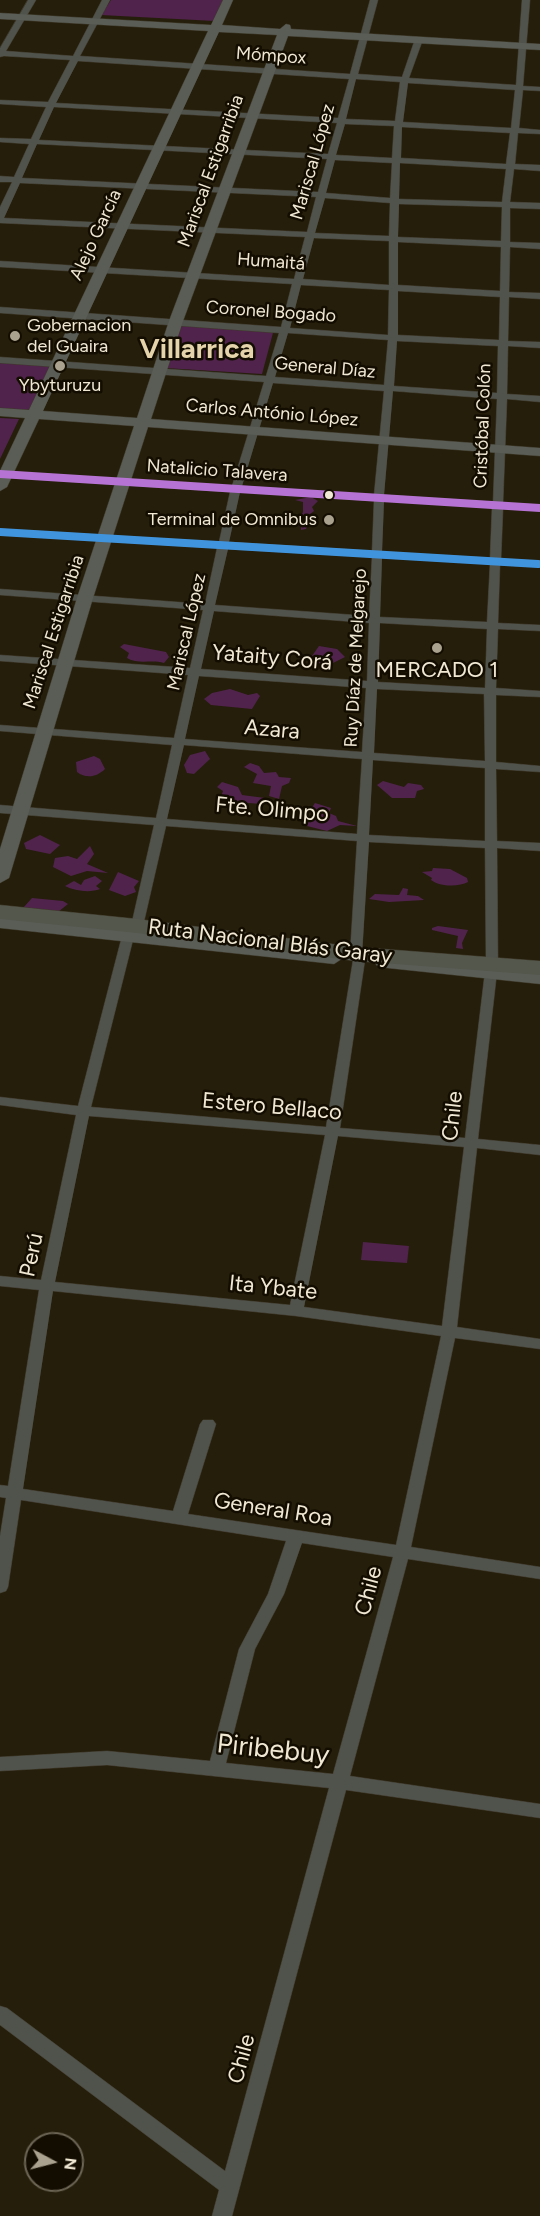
<!DOCTYPE html>
<html>
<head>
<meta charset="utf-8">
<style>
  body { margin:0 }
  #map { position:relative; width:540px; height:2216px; overflow:hidden; background:#251e0b; font-family:Figtree,sans-serif }
  canvas { display:block }
  .north { position:absolute; left:24px; top:2132px; width:60px; height:60px; box-sizing:border-box; background:#130d01; border:2px solid #6c6555; border-radius:50%; rotate:97deg; font-size:16px; font-weight:700; line-height:24px; text-align:center; color:#f1e8d4 }
  .north::after { content:''; display:block; margin:auto; width:21px; height:27px; background:#aaa18e; clip-path:polygon(50% 0,100% 100%,50% 72%,0 100%) }
</style>
</head>
<body>
<div id="map">
<canvas width="540" height="2216"></canvas>
<div class="north">N</div>
</div>
<script>
const ctx = document.querySelector('canvas').getContext('2d');
ctx.lineJoin = 'round';
function paint(path, color) { ctx.fillStyle = color; ctx.fill(path, 'evenodd'); }
function strokePath(path, color, width, dash) { ctx.strokeStyle = color; ctx.lineWidth = width; ctx.lineCap = dash ? 'butt' : 'round'; ctx.setLineDash(dash || []); ctx.stroke(path); }
function drawText(font, color, halo, rows, align = 'center') {
  ctx.font = font + ' Figtree,sans-serif'; ctx.lineWidth = 5; ctx.setLineDash([]); ctx.textBaseline = 'middle'; ctx.strokeStyle = halo; ctx.fillStyle = color; for (const [text, x, y, turn = 0] of rows) {
    ctx.save(); ctx.translate(x, y); ctx.rotate((+turn || 0) * Math.PI / 180); ctx.textAlign = isNaN(turn) ? turn : align; if (halo) ctx.strokeText(text, 0, 0); ctx.fillText(text, 0, 0); ctx.restore();
  }
}
paint(new Path2D(`
  M111 0H225L215 21 101 15Z
  M179 322 274 329 262 374 165 368Z
  M0 361 54 365 32 413 0 411Z
  M0 418 19 419 0 459Z
  M311 497 318 501 312 507 314 511 309 515 310 522 306 529 301 530V527L290 522 299 520 303 512V502L295 500Z
  M124 644 166 652 169 657 164 663C152 659 139 665 127 658L129 653 120 647Z
  M319 646 337 649 345 657 331 664 313 663 312 656Z
  M230 689 248 695 257 693 260 696 252 709 211 705 204 699 212 693Z
  M205 751 210 759 194 774 187 773 184 765 190 755Z
  M94 756 100 759 105 769C97 777 86 779 77 772L76 762Z
  M250 763 259 766 264 773 276 772 279 777 291 778 289 783 282 786 279 799 269 796 271 786 253 783 257 774 244 767Z
  M383 781 404 787 408 783 421 785 424 789 417 791 415 798H392L377 785Z
  M222 782 238 787 242 795 265 798 266 802 261 804 224 801 221 797 223 791 217 787Z
  M315 803 331 808 329 813 336 816 338 821 357 826 340 825 327 831 303 825 301 823 311 820V809Z
  M40 835 60 845 50 854 26 849 24 843Z
  M90 846 94 854 87 864 108 873 87 871 71 876 53 867 55 858 68 856 77 859Z
  M433 868 450 869 467 878 468 882C459 887 440 887 431 880L432 878 422 872 432 871Z
  M118 872 139 881 134 887 136 892 125 896 109 890Z
  M95 876 102 881 96 886 100 889C90 893 75 891 65 886L74 881 81 885 84 880Z
  M403 888 408 889 407 895 418 896 424 900 389 902 369 899 375 894 399 895Z
  M32 898 63 901 68 904 58 912 41 909 26 912 23 908Z
  M438 926 468 930 462 943 463 949 456 948 458 936 432 930V928Z
  M363 1242 409 1246 407 1263 361 1260Z`), '#50234c');
const street = new Path2D(`
  M28 0H36L6 51 73 56 102 0H110L80 56 350 74 370 0H378L358 74 402 77 414 42 418 40 422 42 409 78 516 85 522 0H530L523 86 540 87V91L523 90 519 128 540 130V134L518 133 515 164 540 165V171L514 169 510 202 540 203V209L510 208V242L540 243V249L510 247 509 292 540 293V299L509 297 508 341 540 342V348L508 346 507 394 540 396V402L507 399 503 503 540 505V511L503 509 501 559 540 561V567L500 565 498 623 540 625V631L498 629 496 688 540 691V697L496 695V762L540 766V772L496 769 497 841 540 843V851L497 848 498 963 478 1139 540 1145V1155L477 1148 457 1327 540 1339V1349L455 1338 411 1547 540 1567V1579L408 1559 350 1776 540 1804V1818L346 1790 232 2216H212L219 2190 0 2025V2006L7 2008 225 2171 329 1788 107 1765 0 1771V1757L107 1751 210 1761 239 1649 268 1594 286 1541 21 1500 8 1587 6 1591 0 1593V1536L6 1498 0 1497V1485L8 1486 39 1290 0 1286V1276L41 1280 76 1115 0 1105V1097L78 1106 122 936 128 932 134 936 91 1107 326 1127 353 960 350 954 357 841 166 826 143 926 137 930 131 926 154 825 0 813V805L156 818 172 745 0 731V725L174 738 188 675 0 661V655L190 668 203 610 0 595V589L205 604 217 548 0 535V529L219 542 230 492 0 477V471L232 486 264 382 0 363V357L266 376 279 333 0 313V307L281 327 292 284 0 267V261L294 279 305 237 0 223V207L12 182H0V176L14 177 29 144 0 142V138L31 139 46 107 0 104V100L48 102 70 60 4 56 0 57V48ZM78 61 349 79 338 118 56 103ZM356 79 400 82 395 121 346 119ZM408 83 515 90 511 128 403 122ZM54 107 337 123 328 154 39 140ZM345 124 394 126 392 158 336 155ZM402 127 510 133 506 164 401 158ZM37 144 327 159 318 192 22 178ZM335 160 392 163 390 198 326 193ZM400 163 506 169 502 202 399 199ZM20 183 316 197 307 232 4 218ZM325 198 390 203 389 236 315 233ZM399 204 502 207 501 241 398 237ZM314 238 389 241V285L303 279ZM398 242 501 247 500 291 398 285ZM301 285 389 290 388 335 290 328ZM398 291 500 297 499 340 398 335ZM288 333 388 340 384 385 275 377ZM397 341 498 346 497 393 394 386ZM273 383 384 391 374 495 242 486ZM393 391 497 399 493 502 384 495ZM240 492 374 501 372 551 229 542ZM384 501 492 508 490 558 382 552ZM228 549 372 557 369 616 215 605ZM382 558 490 564 487 622 380 617ZM214 611 369 623 367 681 201 669ZM380 623 487 629 485 688 378 682ZM199 676 366 688 362 752 185 739ZM377 689 484 694 485 761 374 753ZM184 745 362 759 357 834 167 819ZM373 760 485 768V841L369 835ZM369 842 485 848 486 963 465 1138 340 1128 365 960 362 954ZM89 1116 325 1135 290 1305 55 1282ZM338 1136 464 1147 442 1326 304 1307ZM53 1291 296 1316 441 1336 396 1545 188 1514 216 1424 213 1420H203L200 1424 173 1511 23 1489ZM302 1543 393 1557 333 1774 226 1763 255 1649 284 1594Z`);
const secondary = new Path2D(`
  M223 0H233L222 25 280 29 286 24 290 25 291 29 540 44V50L288 36 183 321 151 419 540 448V456L148 427 93 598 9 878 0 883V849L77 598 134 426 39 419 7 487 0 491V471L25 418 0 416V408L29 410 208 31 0 19V13L211 25ZM219 32 277 35 169 321 137 418 43 411Z
  M0 918 334 952 343 958 334 964 0 928Z
  M384 957 540 972V984L378 967 375 963Z`);
const highway = new Path2D(`
  M0 905 137 919 356 947 540 961V975L356 961 137 933 0 919Z`);
strokePath(street, '#3f392a', 1);
strokePath(secondary, '#3f392a', 1);
strokePath(highway, '#3f392a', 1);
paint(street, '#50524c');
paint(secondary, '#595d56');
paint(highway, '#54574c');
strokePath(new Path2D(`
  M0 474 540 508`), '#b673d3', 8);
strokePath(new Path2D(`
  M0 532 538 564`), '#4094de', 8);
for (const [x, y, r, color] of [
  [15,336,6,"#aaa18e"],
  [60,366,6,"#aaa18e"],
  [329,495,5,"#f1e8d4"],
  [329,520,6,"#aaa18e"],
  [437,648,6,"#aaa18e"]
]) { const dot = new Path2D(); dot.arc(x, y, r, 0, 2 * Math.PI); ctx.fillStyle = color; ctx.fill(dot); strokePath(dot, '#130d01', 2); }
drawText('18px', '#f1e8d4', '#130d01', [
  ["Mómpox",271,56,4],
  ["Mariscal López",313,162,-74],
  ["Mariscal Estigarribia",211,171,-70],
  ["Alejo García",96,235,-65],
  ["Humaitá",271,262,4],
  ["Coronel Bogado",271,312,4],
  ["General Díaz",325,368,5],
  ["Carlos António López",272,413,5],
  ["Cristóbal Colón",483,426,-88],
  ["Natalicio Talavera",217,471,4],
  ["Mariscal Estigarribia",54,632,-72],
  ["Mariscal López",187,632,-77],
  ["Ruy Díaz de Melgarejo",356,658,-87]
]);
drawText('18px', '#f1e8d4', '#130d01', [
  ["Gobernacion",27,326],
  ["del Guaira",27,347],
  ["Ybyturuzu",60,386,"center"],
  ["Terminal de Omnibus",317,520,"right"]
], 'left');
drawText('22px', '#f1e8d4', '#130d01', [
  ["Yataity Corá",272,658,5],
  ["Azara",272,730,5],
  ["Fte. Olimpo",272,810,5],
  ["Ruta Nacional Blás Garay",270,942,7],
  ["Estero Bellaco",272,1107,5],
  ["Chile",453,1116,-84],
  ["Perú",32,1255,-78],
  ["Ita Ybate",273,1288,6],
  ["General Roa",273,1510,9],
  ["Chile",369,1591,-75],
  ["Chile",242,2059,-75]
]);
drawText('22px', '#f1e8d4', '#130d01', [
  ["MERCADO 1",437,671]
]);
drawText('27px', '#f1e8d4', '#130d01', [
  ["Piribebuy",273,1750,6]
]);
drawText('bold 28px', '#e5d4ab', '#130d01', [
  ["Villarrica",197,350]
]);
</script>
</body>
</html>
